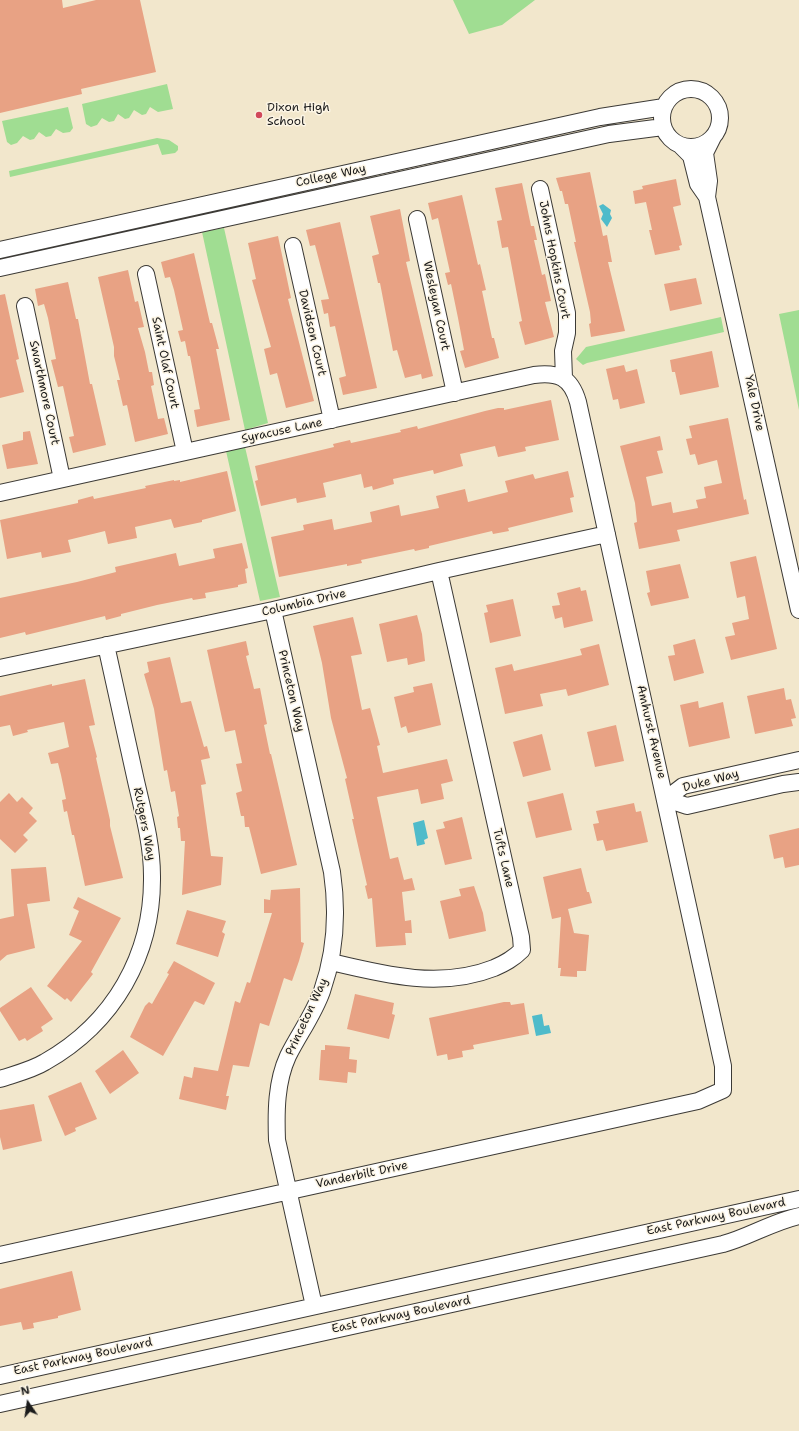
<!DOCTYPE html>
<html>
<head>
<meta charset="utf-8">
<style>
  body { margin:0 }
  #map { position:relative; width:799px; height:1431px; overflow:hidden; background:#f2e7cc; font-family:"Shantell Sans",sans-serif }
  canvas { display:block }
  .north { position:absolute; left:8px; top:1383px; width:40px; height:40px; -webkit-text-stroke:3px #fcf5e5; paint-order:stroke; rotate:347deg; font-size:11px; font-weight:700; line-height:16px; text-align:center; color:#1c1c1c }
  .north::after { content:''; display:block; margin:auto; width:14px; height:18px; background:#1c1c1c; clip-path:polygon(50% 0,100% 100%,50% 72%,0 100%) }
</style>
</head>
<body>
<div id="map">
<canvas width="799" height="1431"></canvas>
<div class="north">N</div>
</div>
<script>
const ctx = document.querySelector('canvas').getContext('2d');
ctx.lineJoin = 'round';
function paint(path, color) { ctx.fillStyle = color; ctx.fill(path, 'evenodd'); }
function strokePath(path, color, width, dash) { ctx.strokeStyle = color; ctx.lineWidth = width; ctx.lineCap = dash ? 'butt' : 'round'; ctx.setLineDash(dash || []); ctx.stroke(path); }
function drawText(font, color, halo, rows, align = 'center') {
  ctx.font = font + ' "Shantell Sans",sans-serif'; ctx.lineWidth = 3; ctx.setLineDash([]); ctx.textBaseline = 'middle'; ctx.strokeStyle = halo; ctx.fillStyle = color; for (const [text, x, y, turn = 0] of rows) {
    ctx.save(); ctx.translate(x, y); ctx.rotate((+turn || 0) * Math.PI / 180); ctx.textAlign = isNaN(turn) ? turn : align; if (halo) ctx.strokeText(text, 0, 0); ctx.fillText(text, 0, 0); ctx.restore();
  }
}
paint(new Path2D(`
  M453 0H535L502 25 469 34Z
  M167 84 173 109 158 112 150 107 146 114 142 115 134 110 129 118 125 119 118 114 114 121 109 122 102 118 97 125 91 127 86 124 82 104Z
  M68 107 73 128 70 132 63 133 56 129 51 136 46 137 39 132 34 139 30 140 23 136 17 143 11 145 7 142 2 121Z
  M157 138 169 140 178 146V150L175 153 162 155 158 144 10 177 9 171Z
  M224 228 268 423 245 430 202 232Z
  M799 310V410L779 314Z
  M721 317 724 332 587 363 583 365 576 359 586 347Z
  M245 447 280 597 260 601 226 451Z`), '#a0dd92');
paint(new Path2D(`
  M603 204 611 210 610 214 612 218 607 227 601 219 603 214 599 206Z
  M424 820 428 838 424 840 425 844 417 846 413 823Z
  M542 1014 544 1026 549 1025 551 1033 536 1036 532 1016Z`), '#4fbbca');
paint(new Path2D(`
  M0 0H62L63 8 96 0H140L156 72 81 89 82 94 0 113Z
  M590 172 603 236 607 235 612 262H608L625 331 591 337 589 324 591 323 590 312 574 242H576L568 204H565L562 191H560L556 178Z
  M676 179 681 205 673 207 682 245 679 246 680 250 655 255 649 230H652L646 202 635 204 633 191 643 189 642 186Z
  M522 183 531 226H534L537 240H534L542 275 545 274 551 301 545 302 554 337 525 345 519 322 522 321 508 247 502 248 497 221 502 220 495 188Z
  M462 195 478 265 480 264 486 290 482 291 492 338H494L499 358 465 368 460 351 464 350 458 318 451 284 448 285 445 273 450 272 438 218 432 220 428 203Z
  M400 209 410 261 406 262 433 376 422 379 421 374 405 378 397 350 393 351 380 283H378L372 256 379 254 370 216Z
  M340 222 377 388 343 395 339 378 346 376 335 326 330 327 328 313 324 314 321 300 329 299 315 245 310 246 306 230Z
  M278 236 291 298 288 299 314 401 286 408 277 373 270 375 264 349 271 347 252 280 256 279 248 243Z
  M194 253 210 323H212L219 349H216L230 420 197 427 194 410 200 409 190 356H188L185 341 181 342 178 331 183 330 174 290 170 277 165 278 161 262Z
  M128 270 135 302 138 301 144 327 138 328 145 352 149 372H152L154 385 151 386 158 419 164 418 168 434 135 442 127 405 123 406 117 380H120L114 356V347L98 277Z
  M696 278 702 304 670 311 664 284Z
  M68 282 76 319H78L90 384H92L106 445 73 453 69 437 74 436 63 386 58 387 51 360 56 359 48 318 44 304 38 306 35 289Z
  M5 294 19 359 16 360 24 392 0 398V295Z
  M712 351 719 387 680 395 675 372H672L670 360Z
  M624 365 626 372 637 369 645 403 620 409 618 399 613 400 606 369Z
  M551 400 559 440 525 447 526 451 498 457 495 446 460 454 463 466 434 474 433 470 393 479 394 484 373 490 372 486 364 488 361 474 323 483 326 497 297 503 296 498 261 506 255 481 258 480 255 466 334 447 333 444 350 440 351 443 401 432 400 430 417 426 418 429 485 411 498 408H504V410Z
  M728 418 744 500 746 499 749 514 677 530 680 541 639 549 634 523 637 522 635 503 620 446 660 436 663 450 657 451 663 473 646 477 652 506 671 502 673 513 698 508 696 500 706 498 704 487 722 483 717 460 698 465 695 454 690 455 686 439 692 438 689 426Z
  M30 431 38 464 7 469 2 445 23 440V432Z
  M227 471 236 511 202 520V522L174 528 171 519 135 527 137 538 108 544 105 531 68 540 71 552 42 558 41 552 7 559 0 520 78 503V500L93 496 94 499 146 488 145 486 174 480V481L180 480V482Z
  M568 471 574 497 570 498 573 512 508 528 509 531 493 534 492 531 429 546V548L415 551 414 549 361 560 362 563 347 566V564L279 577 271 537 304 530 303 525 332 519 334 530 372 522 370 512 399 505 401 516 439 508 436 496 465 489 468 502 508 492 505 481 533 474 535 479Z
  M242 543 248 568 245 569 247 583 238 585V587L205 593 206 598 193 600 192 598 157 605 121 614V616L106 620 105 616 26 635 25 632 0 638V598L77 582 116 572 115 567 176 553 179 566 215 558 213 549Z
  M756 556 777 649 731 660 725 637 735 635 732 623 749 619 745 596 737 598 730 562Z
  M680 564 689 598 651 606 647 593 650 592 646 571Z
  M580 587 581 591 586 590 593 621 564 628 562 617 555 619 552 606 560 605 557 593Z
  M513 599 521 636 490 643 484 613 488 612 486 605Z
  M417 615 422 634 425 661 408 665 407 658 387 662 379 624Z
  M353 617 362 654 351 656 362 710 370 708 380 745 377 746 383 773 447 759 453 781 441 784 444 799 421 804 418 789 377 797 390 859 398 857 404 880 412 878 415 890 402 892 405 921 411 920 412 933H405L406 945 376 947 372 898 368 899 365 886 367 885 352 819H354L345 779 347 778 331 718 322 663 313 626Z
  M695 639 704 673 674 681 668 656 675 655 673 645Z
  M246 641 249 655 246 656 254 689 260 688 267 724 264 725 270 754H271L297 865 261 874 249 827H245L244 816H241L236 793 242 791 236 764 242 763 235 730 225 732 207 650Z
  M599 644 609 685 568 696 566 689 540 694 543 706 505 714 495 668 512 664 514 671 553 662 582 655 580 649Z
  M170 657 181 703 191 701 204 747 207 746 210 758 201 760 206 784 201 785 211 856 223 857 221 885 182 895 185 841H181L180 828H178L177 817 179 816 175 791 171 792 167 770 164 771 154 709 144 674 149 672 147 662Z
  M85 679 95 725 89 726 97 757 96 758 110 820V826L123 878 85 886 74 835H72L67 811 64 812 62 800 66 799 61 775 58 763 51 764 48 753 69 747 64 722 27 730 28 732 13 736 10 725 0 727V696L52 684V686Z
  M432 683 441 725 408 733 406 726 401 728 394 697 414 692 413 687Z
  M784 688 786 700 791 699 796 718 791 719 793 726 755 734 747 696Z
  M698 701 699 708 723 702 730 738 689 747 680 705Z
  M616 725 624 761 595 767 587 732Z
  M542 734 551 770 523 777 513 742Z
  M9 793 17 802 22 797 33 808 29 813 37 821 23 835 28 840 15 853 0 839V802Z
  M563 793 572 830 536 838 527 802Z
  M634 803 636 812 641 811 648 842 606 851 603 840 597 841 593 824 599 823 596 811Z
  M462 817 472 859 445 865 436 830 445 828 443 822Z
  M799 828V865L785 868 783 857 774 859 769 835Z
  M46 867 50 901 27 904 35 948 7 955 0 961V919L14 916 11 869Z
  M581 868 587 892H589L592 903 568 909 574 933 589 935 586 971H577V977L560 976 561 968H558L561 917 552 919 543 877Z
  M474 886 483 913 486 931 449 939 440 901 461 896 459 889Z
  M300 888 301 942 304 943 299 961 292 981 284 978 269 1026 260 1023 249 1067 233 1065 226 1096H229L226 1110 179 1099 184 1076 192 1078 194 1067 218 1071 235 1001 240 1003 247 982 250 983 272 913H264V899L270 900 271 890Z
  M78 897 121 918 91 972 93 974 71 1002 67 998 65 1000 47 986 82 941 69 935 79 911 73 908Z
  M187 910 226 921 222 932 225 934 218 957 176 944Z
  M174 961 215 983 204 1005 195 1001 194 1002 163 1056 130 1037 145 1006 149 1002 152 1004 169 974 167 973Z
  M31 987 53 1019 41 1027 43 1031 27 1041 25 1038 19 1041 0 1011V1008Z
  M355 994 394 1003 392 1014 395 1015 389 1039 347 1029Z
  M504 1002H510L511 1005 524 1003 529 1034 473 1045 474 1049 462 1051 463 1057 448 1060 447 1054 437 1056 429 1018Z
  M325 1045 350 1047 349 1059 357 1060 356 1073 348 1072 347 1083 319 1080 321 1050H325Z
  M123 1050 139 1073 110 1094 95 1071Z
  M81 1082 97 1119 75 1128 76 1131 65 1136 48 1096Z
  M34 1104 42 1141 3 1150 0 1137V1110Z
  M72 1271 81 1310 58 1316V1318L33 1323 34 1328 23 1330 21 1322 0 1326V1289Z`), '#e8a284');
const minor = new Path2D(`
  M662 118a29 29 0 1 1 58 0a29 29 0 1 1-58 0Z
  M713 137 705 153 709 181 707 197 799 610
  M680 145 691 156 698 184 707 197
  M540 189 567 313V333L563 351 564 378
  M417 219 455 393
  M293 246 332 420
  M0 250 600 117 664 107
  M0 268 609 134 663 127
  M146 274 185 452
  M25 306 62 479
  M0 493 534 375C558 372 571 377 578 402L723 1066V1090L698 1101 0 1255
  M273 610 332 872C338 913 336 951 322 991 314 1014 299 1034 288 1056 276 1082 276 1112 277 1140L314 1306
  M0 668 273 610 439 571 607 534
  M666 799 683 786 799 760
  M666 799 687 806 783 784 799 782
  M331 962C385 975 441 989 494 968 505 963 513 959 522 950L521 937 439 571
  M0 1079C15 1074 32 1070 45 1062 114 1023 153 955 152 876 152 843 143 812 136 781 126 735 116 690 106 645
  M0 1376 799 1199
  M0 1404 723 1244C749 1237 772 1222 799 1216`);
strokePath(minor, '#3c3a36', 18);
strokePath(minor, '#fff', 16);
for (const [x, y, r, color] of [
  [259,115,4,"#d1495b"]
]) { const dot = new Path2D(); dot.arc(x, y, r, 0, 2 * Math.PI); ctx.fillStyle = color; ctx.fill(dot); strokePath(dot, '#fcf5e5', 1.5); }
drawText('12px', '#1c1c1c', '#fcf5e5', [
  ["Dixon High",267,108],
  ["School",267,122]
], 'left');
drawText('12px', '#1c1c1c', '#fcf5e5', [
  ["College Way",331,176,-12],
  ["Johns Hopkins Court",554,260,79],
  ["Wesleyan Court",436,306,78],
  ["Davidson Court",312,333,77],
  ["Saint Olaf Court",165,363,78],
  ["Swarthmore Court",44,393,78],
  ["Yale Drive",754,403,78],
  ["Syracuse Lane",282,431,-12],
  ["Columbia Drive",304,603,-13],
  ["Princeton Way",291,691,77],
  ["Amhurst Avenue",651,732,77],
  ["Duke Way",711,781,-15],
  ["Rutgers Way",144,824,79],
  ["Tufts Lane",503,858,77],
  ["Princeton Way",307,1017,-65],
  ["Vanderbilt Drive",362,1175,-12],
  ["East Parkway Boulevard",716,1217,-12],
  ["East Parkway Boulevard",401,1315,-12],
  ["East Parkway Boulevard",83,1357,-12]
]);
</script>
</body>
</html>
